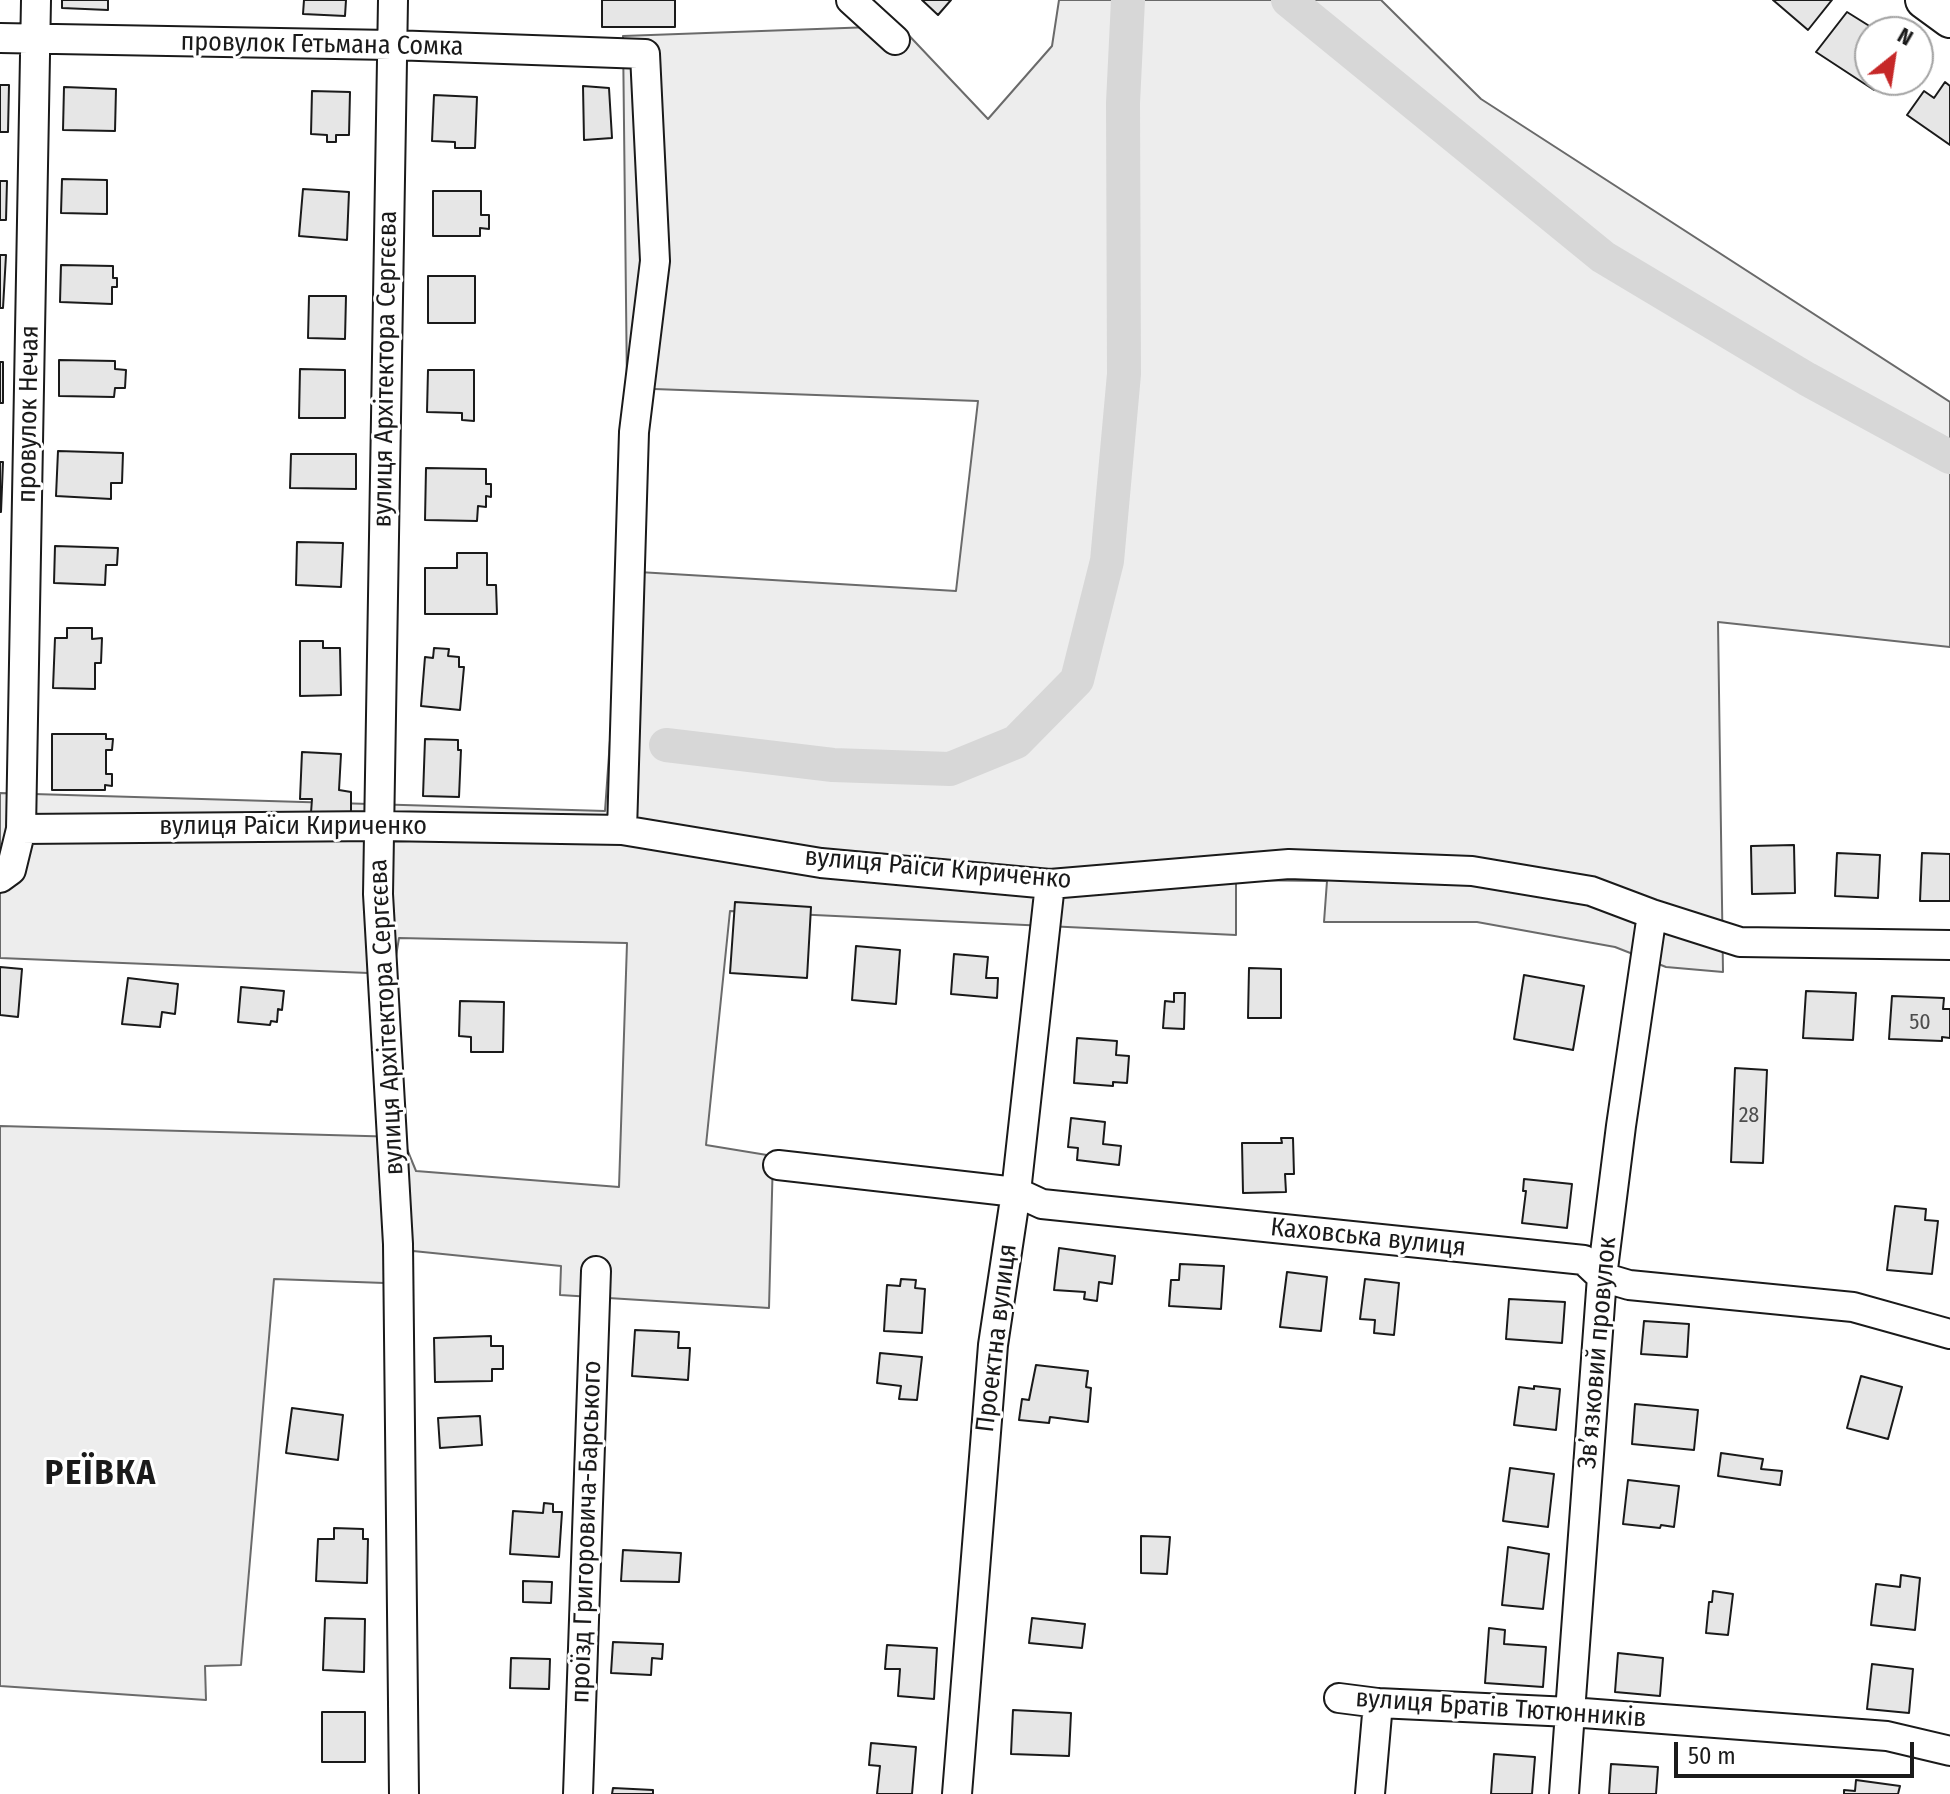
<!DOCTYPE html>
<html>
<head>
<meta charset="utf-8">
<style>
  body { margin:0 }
  #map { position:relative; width:1950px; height:1794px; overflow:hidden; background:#fff; font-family:"Fira Sans Condensed",sans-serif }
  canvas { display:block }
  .north { position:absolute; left:1854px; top:16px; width:80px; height:80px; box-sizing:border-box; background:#fff; border:2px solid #a3a3a3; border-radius:50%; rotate:30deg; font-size:22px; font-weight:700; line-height:32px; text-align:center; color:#1a1a1a }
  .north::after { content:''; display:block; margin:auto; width:28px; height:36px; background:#c62828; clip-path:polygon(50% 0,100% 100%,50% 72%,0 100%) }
  .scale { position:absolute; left:1674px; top:1742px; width:240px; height:36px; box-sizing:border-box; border:4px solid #1a1a1a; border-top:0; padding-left:10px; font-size:24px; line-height:28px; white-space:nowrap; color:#1a1a1a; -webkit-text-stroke:6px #fff; paint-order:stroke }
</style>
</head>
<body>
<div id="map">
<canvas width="1950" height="1794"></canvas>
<div class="north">N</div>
<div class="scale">50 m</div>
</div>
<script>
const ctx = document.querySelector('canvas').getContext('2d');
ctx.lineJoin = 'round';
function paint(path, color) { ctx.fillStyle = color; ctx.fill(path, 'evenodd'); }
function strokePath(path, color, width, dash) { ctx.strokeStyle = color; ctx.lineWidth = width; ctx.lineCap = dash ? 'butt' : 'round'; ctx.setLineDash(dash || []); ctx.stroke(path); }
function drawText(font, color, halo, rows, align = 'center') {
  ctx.font = font + ' "Fira Sans Condensed",sans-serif'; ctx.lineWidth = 6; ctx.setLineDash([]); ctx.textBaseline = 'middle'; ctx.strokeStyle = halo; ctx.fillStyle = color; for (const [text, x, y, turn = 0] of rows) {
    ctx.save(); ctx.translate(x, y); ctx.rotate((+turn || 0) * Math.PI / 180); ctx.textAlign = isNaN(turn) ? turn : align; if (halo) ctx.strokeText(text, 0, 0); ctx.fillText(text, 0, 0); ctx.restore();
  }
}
const green = new Path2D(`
  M1059 0H1381L1481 99 1950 402V647L1718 622 1723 972 1666 967 1615 947 1477 922H1324L1327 881 1236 880V935L730 911 706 1145 773 1156 769 1308 560 1295 561 1266 413 1251 412 1284 274 1279 241 1665 205 1666 206 1700 0 1686V1126L402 1137 416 1171 619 1187 627 943 399 938 393 974 0 958V793L605 811 622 571 956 591 978 401 627 388 623 36 900 26 988 119 1052 46Z`);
paint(green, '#ededed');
strokePath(green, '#6a6a6a', 2);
strokePath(new Path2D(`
  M1288 0 1603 257 1807 379 1950 457
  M666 745 833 765 950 769 1016 742 1077 680 1107 561 1124 374 1123 103 1128 0`), '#d7d7d7', 34);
const building = new Path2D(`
  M62 0H108V10L62 8Z
  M304 0H346L345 16 303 14Z
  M602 0H675V27H602Z
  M922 0H951L938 15Z
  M1773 0H1832L1808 30Z
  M1847 12 1879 32H1870V80H1881L1874 90 1816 52Z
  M1945 82 1950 86V145L1907 115 1924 91 1934 98Z
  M0 85H9L8 132H0Z
  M583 86 609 88 612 138 584 140Z
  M64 87 116 89 115 131 63 130Z
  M312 91 350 92 349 135H336V142H327V135L311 134Z
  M434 95 477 97 475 148H455V142L432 141Z
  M62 179 107 180V214L61 213Z
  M0 181H7L6 220H0Z
  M303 189 349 192 347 240 299 236Z
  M433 191H481V215H489V229L480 228V236H433Z
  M0 255H6L3 308H0Z
  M61 265 113 266V278H117V287H112V304L60 302Z
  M428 276H475V323H428Z
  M309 296H346L345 339 308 338Z
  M59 360 115 361V369L126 370 125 388H115L114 397 59 396Z
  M0 362H3V403H0Z
  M300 369 345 370V418H299Z
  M428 370H474V421L462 420V413L427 412Z
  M58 451 123 453 122 483H111V499L56 496Z
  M291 454H356V489L290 488Z
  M0 462H3L1 512H0Z
  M426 468 486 469V484H491V497L486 496V507L478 506 477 521 425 520Z
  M297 542 343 543 341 587 296 585Z
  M55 546 118 548 117 565H106L105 585 54 583Z
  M457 553H487V585H496L497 614H425V568H457Z
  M67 628H92V639L102 638 101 663H95V689L53 688 55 638H67Z
  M300 641H323V648H340L341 695 300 696Z
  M434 648 449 649 448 656 459 657V667H464L460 710 421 706 425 657 433 658Z
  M52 734H106V739H113L112 750H106V774H112V786L105 785V790H52Z
  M425 739 458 740V750H461L459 797 423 796Z
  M302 752 341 754 339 790 351 792V815L311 813 312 799H300Z
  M1794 845 1795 893 1752 894 1751 846Z
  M1837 853 1880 855 1878 898 1835 896Z
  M1922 853 1950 854V901H1920Z
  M735 902 811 907 807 978 730 973Z
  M856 946 900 950 896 1004 852 1000Z
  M954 954 988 957 986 978H998L997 998 951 994Z
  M0 967 22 969 18 1017 0 1015Z
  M1249 968 1281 969V1018H1248Z
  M1524 975 1584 986 1573 1050 1514 1039Z
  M128 978 178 984 175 1014 162 1012 160 1027 122 1024Z
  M241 987 284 991 282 1010 278 1009 277 1022 271 1021 270 1025 238 1022Z
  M1806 991 1856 993 1853 1040 1803 1038Z
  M1174 993H1185L1184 1029 1163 1028 1165 1001 1174 1002Z
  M1892 996 1944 998 1943 1009H1950V1038L1942 1037V1041L1889 1039Z
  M460 1001 504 1002 503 1052H471V1037L459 1036Z
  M1077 1038 1117 1041 1116 1055 1129 1056 1127 1083 1113 1082V1086L1074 1083Z
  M1735 1068 1767 1070 1763 1163 1731 1162Z
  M1071 1118 1105 1122 1103 1144 1121 1146 1119 1165 1077 1160 1078 1148 1068 1147Z
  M1281 1138H1293L1294 1174H1285L1286 1192 1243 1193 1242 1143H1282Z
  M1524 1179 1572 1184 1567 1228 1522 1223 1526 1191H1523Z
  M1895 1206 1926 1209 1925 1220 1938 1221 1932 1274 1887 1270Z
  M1059 1248 1115 1256 1112 1284 1099 1282 1097 1301 1084 1299 1085 1292 1054 1290Z
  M1180 1264 1224 1266 1221 1309 1169 1306 1171 1280H1179Z
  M1287 1272 1327 1277 1321 1331 1280 1327Z
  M901 1279 916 1280 915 1288 925 1289 922 1333 884 1331 887 1285 900 1286Z
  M1365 1279 1399 1283 1394 1335 1374 1333 1375 1320 1360 1319Z
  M1509 1299 1565 1302 1562 1343 1506 1339Z
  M1644 1321 1689 1324 1687 1357 1641 1354Z
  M635 1330 679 1332 678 1348H690L688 1380 632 1376Z
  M491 1336V1346H503V1369H492V1381L435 1382 434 1338Z
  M880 1353 922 1357 917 1400 899 1399 901 1386 877 1383Z
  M1036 1365 1088 1371 1086 1387 1091 1388 1088 1422 1050 1417 1049 1423 1019 1420 1022 1399 1029 1400Z
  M1861 1376 1902 1387 1888 1439 1847 1428Z
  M1534 1386 1560 1389 1556 1430 1514 1425 1519 1387 1534 1389Z
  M1635 1404 1698 1410 1694 1450 1632 1444Z
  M292 1408 343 1415 338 1460 286 1453Z
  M480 1416 482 1445 440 1448 438 1418Z
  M1721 1453 1763 1459 1761 1469 1782 1471 1780 1485 1718 1476Z
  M1510 1468 1554 1474 1548 1527 1503 1521Z
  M1628 1480 1679 1486 1674 1527 1661 1525 1660 1528 1623 1524Z
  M544 1503 553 1504V1512H562L559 1557 510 1554 513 1511 543 1513Z
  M334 1528 363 1529V1539H368L367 1583 316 1581 318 1539H334Z
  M1141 1536 1170 1537 1167 1574 1141 1573Z
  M1508 1547 1549 1554 1543 1609 1502 1605Z
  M623 1550 681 1553 679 1582 621 1581Z
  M1901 1575 1920 1578 1915 1630 1871 1625 1876 1584 1900 1587Z
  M523 1581 552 1582 551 1603 523 1602Z
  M1713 1591 1733 1594 1728 1635 1706 1633 1709 1602H1712Z
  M325 1618 365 1619 364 1672 323 1670Z
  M1032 1618 1085 1624 1082 1648 1029 1643Z
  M1489 1628 1505 1630 1504 1644 1546 1647 1543 1687 1485 1683Z
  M613 1642 663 1644 662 1659 652 1658 651 1675 611 1673Z
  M887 1645 937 1648 934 1699 898 1696 900 1669H885Z
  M1618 1653 1663 1658 1660 1696 1615 1692Z
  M511 1658 550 1659 549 1689 510 1688Z
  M1872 1664 1913 1669 1909 1713 1867 1709Z
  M1013 1710 1071 1713 1069 1756 1011 1754Z
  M322 1712H365V1762H322Z
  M871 1743 916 1747 912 1794H877L880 1766 869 1765Z
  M1494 1754 1535 1757 1532 1794H1491Z
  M1611 1764 1658 1767 1656 1794H1609Z
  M1856 1780 1900 1786 1898 1794H1844V1790L1855 1791Z
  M613 1788 653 1790V1794H612Z`);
paint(building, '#e6e6e6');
strokePath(building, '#1a1a1a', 2);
const minor = new Path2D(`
  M393 0 378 894 398 1244 404 1794
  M851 0 895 40
  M0 38 391 45 645 54 655 261 634 432 622 830
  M21 829 36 0
  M0 878 11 870 21 829 380 826 622 830 821 863 1050 884 1289 864 1472 871 1591 891 1652 914 1740 942 1950 945
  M778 1165 1016 1192 1042 1204 1584 1260 1602 1277 1629 1285 1853 1307 1950 1334
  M1339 1698 1378 1703 1570 1712 1887 1736 1950 1751
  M578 1794 596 1271
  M957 1794 993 1345 1016 1192 1050 884
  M1370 1794 1378 1703
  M1564 1794 1602 1277 1621 1126 1652 914`);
const tertiary = new Path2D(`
  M1924 0 1950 19`);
strokePath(minor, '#1a1a1a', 32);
strokePath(tertiary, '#1a1a1a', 40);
strokePath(minor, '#fff', 28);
strokePath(tertiary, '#fff', 36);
drawText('22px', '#4d4d4d', null, [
  ["50",1920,1023],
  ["28",1749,1116]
]);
drawText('26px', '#1a1a1a', '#fff', [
  ["провулок Гетьмана Сомка",322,45,1],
  ["вулиця Архітектора Сергєєва",386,369,-89],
  ["провулок Нечая",29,414,-89],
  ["вулиця Раїси Кириченко",293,827],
  ["вулиця Раїси Кириченко",938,869,5],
  ["вулиця Архітектора Сергєєва",387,1017,-93],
  ["Каховська вулиця",1368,1238,6],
  ["Проектна вулиця",997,1338,-83],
  ["Звʼязковий провулок",1598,1353,-85],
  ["проїзд Григоровича-Барського",587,1532,-88],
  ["вулиця Братів Тютюнників",1501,1709,4]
]);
ctx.letterSpacing = '2px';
drawText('bold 34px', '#1a1a1a', '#fff', [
  ["РЕЇВКА",101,1475]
]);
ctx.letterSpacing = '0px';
</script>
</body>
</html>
